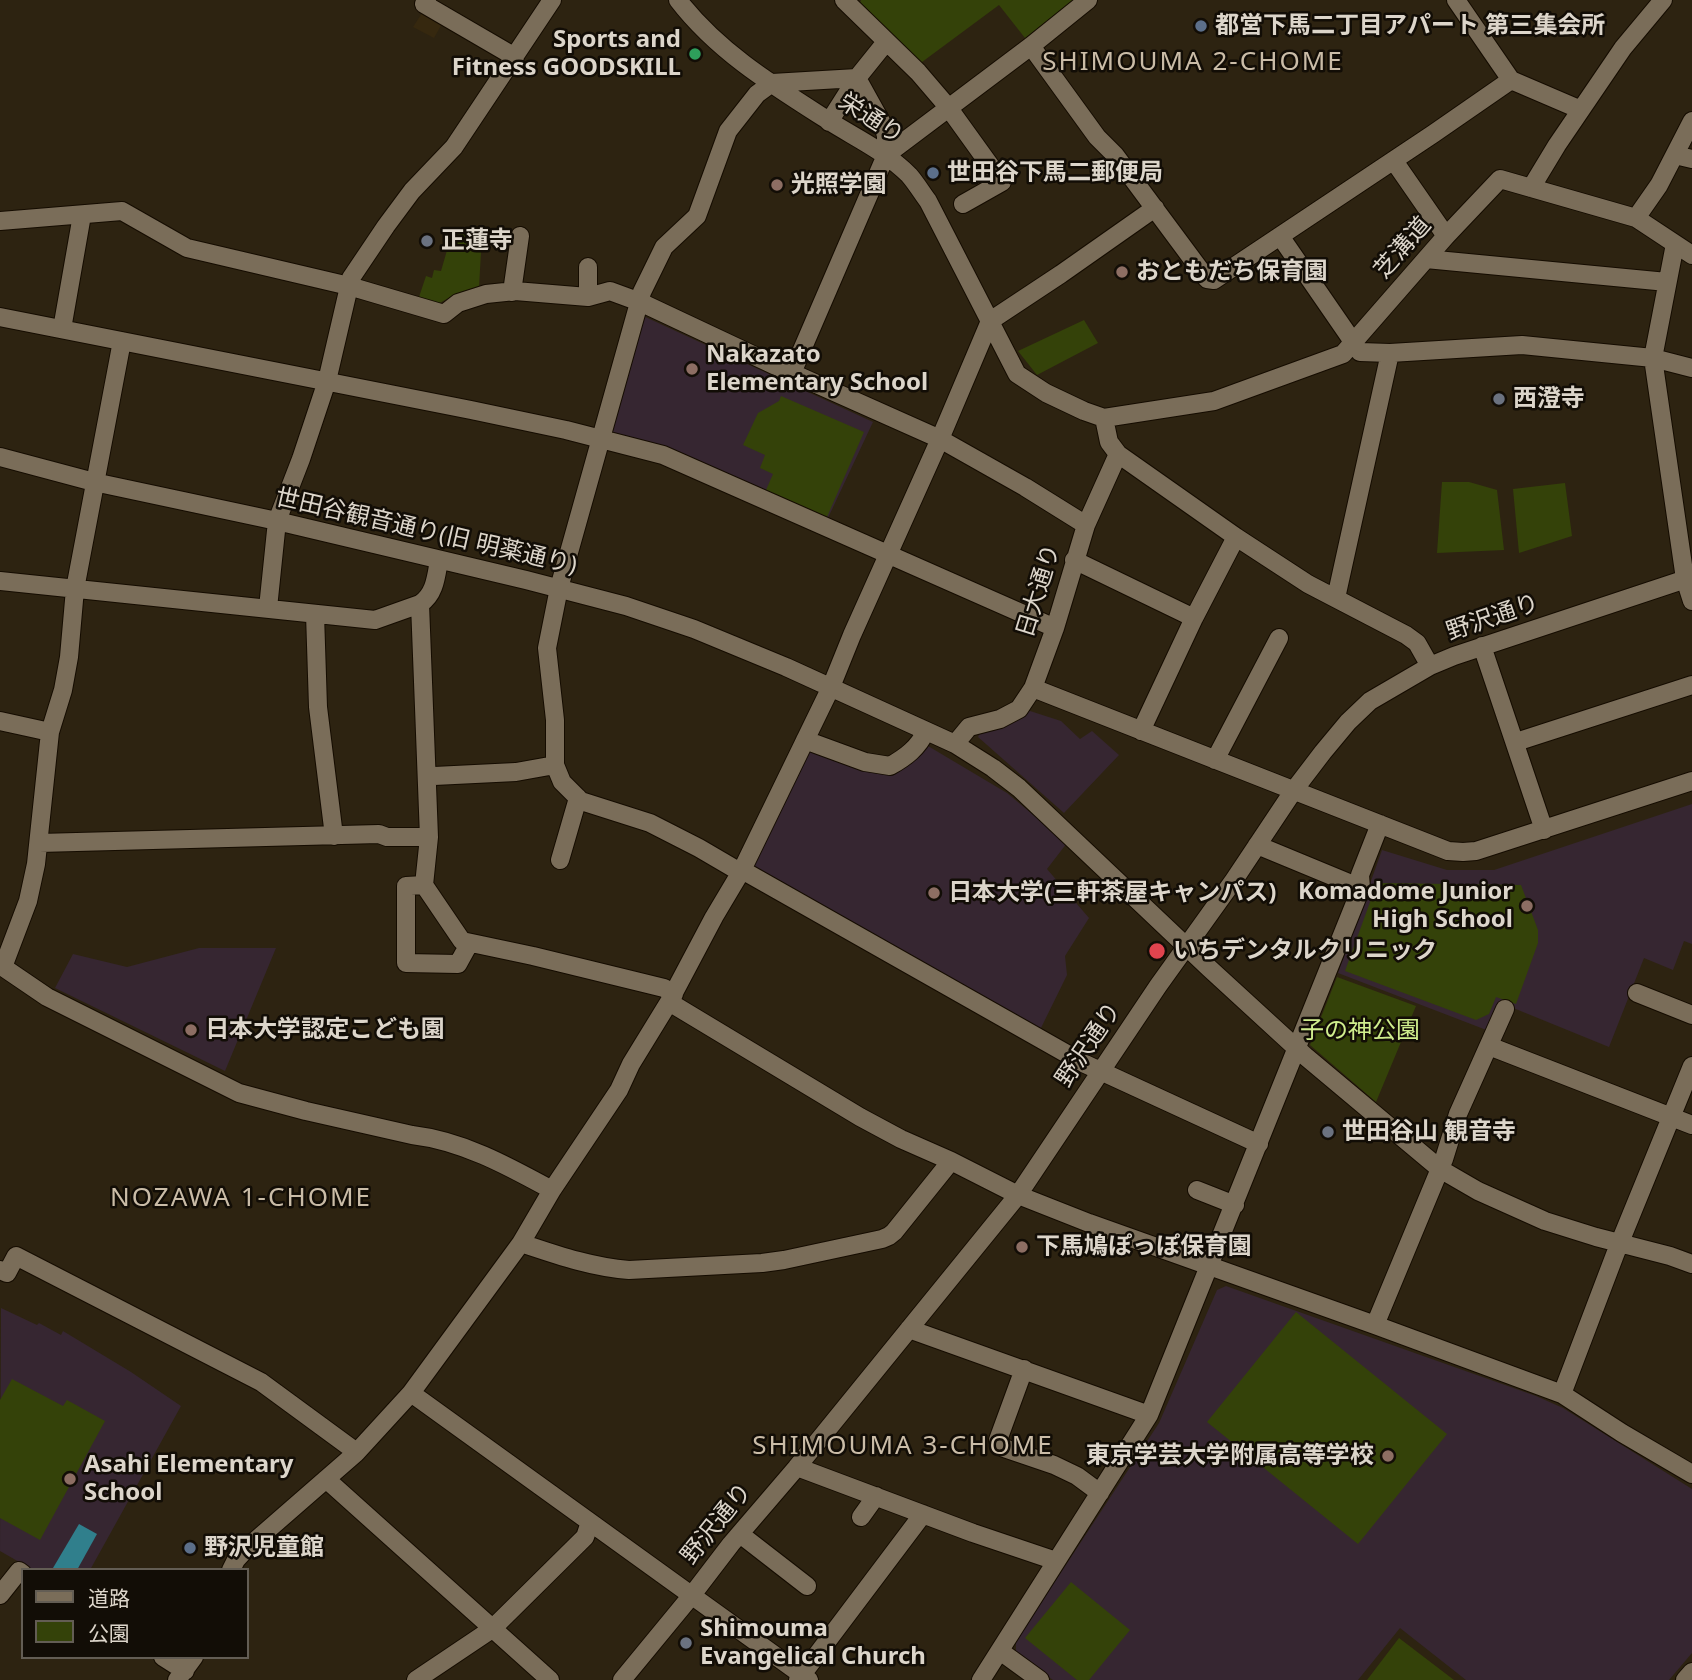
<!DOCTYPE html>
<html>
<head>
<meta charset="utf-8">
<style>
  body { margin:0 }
  #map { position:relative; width:1692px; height:1680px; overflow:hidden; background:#2d2311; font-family:"Noto Sans","Noto Sans JP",sans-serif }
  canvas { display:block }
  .legend { position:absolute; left:21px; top:1568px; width:228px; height:91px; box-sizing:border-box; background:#120d06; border:2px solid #635d54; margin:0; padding:9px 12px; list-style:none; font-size:21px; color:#dcd5ca }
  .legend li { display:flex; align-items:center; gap:14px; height:35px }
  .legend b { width:35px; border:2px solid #635d54 }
</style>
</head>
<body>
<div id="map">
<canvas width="1692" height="1680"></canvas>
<ul class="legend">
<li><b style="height:9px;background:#7a6d59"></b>道路</li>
<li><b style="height:19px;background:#344209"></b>公園</li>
</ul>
</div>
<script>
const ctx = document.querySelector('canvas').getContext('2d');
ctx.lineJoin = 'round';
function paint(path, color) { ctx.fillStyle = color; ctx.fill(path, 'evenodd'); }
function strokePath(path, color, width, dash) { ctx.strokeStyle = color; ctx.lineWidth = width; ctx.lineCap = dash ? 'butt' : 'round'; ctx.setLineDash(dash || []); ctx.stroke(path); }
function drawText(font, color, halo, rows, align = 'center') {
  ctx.font = font + ' "Noto Sans","Noto Sans JP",sans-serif'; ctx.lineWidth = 5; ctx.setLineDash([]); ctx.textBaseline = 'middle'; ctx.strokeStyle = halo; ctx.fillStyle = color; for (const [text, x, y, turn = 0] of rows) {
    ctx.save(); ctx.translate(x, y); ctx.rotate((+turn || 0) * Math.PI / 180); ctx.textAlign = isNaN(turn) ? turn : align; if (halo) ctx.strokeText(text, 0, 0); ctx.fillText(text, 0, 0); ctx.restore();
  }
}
paint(new Path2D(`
  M424 10 443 22 434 38 413 27Z`), '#36280f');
paint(new Path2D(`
  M641 315 873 422 827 520 610 433Z
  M1027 710 1061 721 1080 739 1092 731 1119 755 1064 813 978 737 982 729Z
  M923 743 1007 793 1067 843 1047 869 1089 918 1065 956 1067 975 1040 1030 752 867 810 746 893 769Z
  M1692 804V944L1684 941 1673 970 1644 958 1609 1047 1501 1003 1489 1031 1338 973 1382 850 1447 870H1494Z
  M199 948H276L225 1071 55 988 73 954 127 967Z
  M1226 1286 1536 1396 1563 1408 1692 1489V1653L1669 1680H1466L1400 1628 1358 1680H1053L1016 1654V1641L1159 1423 1217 1290Z
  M1 1308 37 1325 39 1323 61 1335 63 1331 131 1372 181 1406 90 1570H33L0 1551Z`), '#362631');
paint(new Path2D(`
  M861 0H1074L1025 38 999 5 918 65 859 6Z
  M452 233H482L479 288C463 291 450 296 437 305L418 300 426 276 432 278 434 270 441 271Z
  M1084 320 1098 343 1037 375 1018 351Z
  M781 396 864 432 827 517 766 490 773 474 760 468 765 455 743 445 758 413 779 401Z
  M1442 482H1469L1497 490 1504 550 1437 553Z
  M1565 483 1572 536 1519 553 1513 489Z
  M1377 883 1521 885 1538 930V943L1516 1004 1496 997 1489 1014 1476 1020 1345 971Z
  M1337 977 1416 1006 1376 1102 1310 1045Z
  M1296 1312 1447 1434 1358 1544 1207 1422Z
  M12 1379 63 1406 67 1400 105 1421 40 1540 0 1518V1400Z
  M1071 1582 1130 1630 1089 1680H1077L1025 1638Z
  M1399 1638 1454 1680H1367Z`), '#344209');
paint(new Path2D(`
  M79 1524 97 1534 77 1570H56L53 1568Z`), '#307f8c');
const minor = new Path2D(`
  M427 0 424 4 515 57
  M678 0C718 52 774 86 829 121 856 138 886 152 909 175 916 183 922 193 928 201L1017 374 1046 393 1084 411 1104 418 1214 401 1343 354 1446 236 1500 179 1636 218 1692 255
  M844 0 918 72 948 107 1002 182 963 204
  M1031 46 1097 137 1115 155 1207 279 1214 280 1433 134 1511 80 1456 0
  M1511 80 1581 110
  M829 122 857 78 886 42
  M886 155 1031 46 1088 0
  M1675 155 1692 159
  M1394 161 1446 236
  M1531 188 1557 145 1623 48 1663 0
  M1636 218 1659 185 1692 121
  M0 221 122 211 187 248 349 286 444 314 458 303 486 294 515 291 588 297 610 291 640 302 774 365 940 439 1025 487 1086 525
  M1280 236 1360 352 1390 353 1522 345 1653 358 1692 368
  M1675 244 1653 358 1685 579 1692 601
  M1426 259 1667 282
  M588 267V297
  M512 292 520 236
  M0 317 471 410 566 430 663 455 1055 628
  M62 329 82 215
  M792 373 886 155V136L883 125 857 78
  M1118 454 1236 537 1308 584 1406 635 1417 643 1430 666
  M0 457 94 482 277 521 526 580 626 606 694 629 786 667 955 744 993 768 1019 788 1209 968 1305 1056 1440 1169 1478 1191 1545 1221 1596 1237 1670 1256 1692 1264
  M439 560C436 577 435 594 420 604L429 837 424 885 462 941 533 956 664 988 674 994
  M1074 560 1194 618
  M0 581 375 620 420 604
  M1336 598 1390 353
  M268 608 277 521 301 459 327 381 351 278 386 226 412 191 454 147 552 0
  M315 614 318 707 334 836
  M1482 646 1544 830
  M1033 688 1448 851 1463 852 1476 851 1692 781
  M0 721 50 732
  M1141 731 1194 618 1236 537
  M805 740 865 762 890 766C906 757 918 748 926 731
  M1516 742 1692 685
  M955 744 969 727 1000 719 1019 709 1033 688 1055 628 1086 525 1118 454 1109 442 1104 418
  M1215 760 1279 638
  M434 776 516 772 555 765
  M39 843 379 834 387 837H429
  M1257 845 1361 888
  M560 860 578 798
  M742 870 1083 1063 1259 1144
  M740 872 699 848 650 823 581 801 562 782 555 765V720L547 648 559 588 642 292 664 247 697 216 728 131 757 94 772 83 857 78
  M424 885 406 886V963L458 964 469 944
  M0 965 47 997 239 1093 306 1111 412 1135C463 1141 508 1166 552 1190
  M3 967 28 901 36 864 50 732 63 690 69 657 75 589 122 341
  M1637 993 1692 1015
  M669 1002 860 1117 901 1139 951 1161 1018 1195 1089 1223 1375 1325 1562 1394 1622 1433 1692 1474
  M1489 1046 1692 1125
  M1197 1190 1235 1205
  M521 1243C557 1255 591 1267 629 1270L762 1263 784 1260 882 1239 889 1236 894 1232 951 1161
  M0 1270 7 1273 16 1256 261 1382 351 1448 356 1453
  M1375 1325 1444 1159 1458 1114 1505 1009
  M909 1329 1149 1415
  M1024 1369 998 1440 1004 1448 1054 1465 1077 1476 1100 1493
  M411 1393 809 1680
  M1562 1394 1616 1252 1692 1066
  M797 1467 973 1533 1056 1561
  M326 1479 550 1680
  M861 1517 876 1496
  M740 1534 807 1586
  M231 1570 236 1560 247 1548 356 1453 411 1393 521 1243 552 1190 619 1090 631 1064 669 1002 714 917 742 870 831 687 852 635 940 439 990 321 1061 274 1155 208
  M0 1595 19 1571 23 1574
  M1000 1651 1040 1680
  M163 1657 185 1671
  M177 1680 194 1657
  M416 1680 492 1629 585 1537 590 1522
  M622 1680 692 1595 731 1544 797 1467 1018 1195 1158 986 1234 880 1294 790 1323 752 1348 722 1370 701 1430 666 1454 656 1692 577
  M798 1680 923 1514
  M981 1680 1149 1415 1361 888 1360 875 1380 824
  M1685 1680 1692 1672`);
strokePath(minor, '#150c00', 20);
strokePath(minor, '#7a6d59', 18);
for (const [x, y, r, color] of [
  [1201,26,7,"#5c6f8a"],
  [695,54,7,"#2e9e5b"],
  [933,173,7,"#5c6f8a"],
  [777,185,7,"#8d6e63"],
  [427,241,7,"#6b7280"],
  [1122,272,7,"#8d6e63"],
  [692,369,7,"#8d6e63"],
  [1499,399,7,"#6b7280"],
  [934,893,7,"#8d6e63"],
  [1527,906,7,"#8d6e63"],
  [1157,951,9,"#e0444e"],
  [191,1030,7,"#8d6e63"],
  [1328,1132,7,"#6b7280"],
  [1022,1247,7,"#8d6e63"],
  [1388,1456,7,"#8d6e63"],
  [70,1479,7,"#8d6e63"],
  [190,1548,7,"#5c6f8a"],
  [686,1643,7,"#6b7280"]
]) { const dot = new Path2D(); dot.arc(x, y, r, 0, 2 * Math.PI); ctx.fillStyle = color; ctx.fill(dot); strokePath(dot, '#120d06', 2.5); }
drawText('bold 24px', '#dcd5ca', '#120d06', [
  ["都営下馬二丁目アパート 第三集会所",1215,26],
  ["Sports and",681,40,"right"],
  ["Fitness GOODSKILL",681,68,"right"],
  ["世田谷下馬二郵便局",947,173],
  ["光照学園",791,185],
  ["正蓮寺",441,241],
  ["おともだち保育園",1136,272],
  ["Nakazato",706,355],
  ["Elementary School",706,383],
  ["西澄寺",1513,399],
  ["Komadome Junior",1513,892,"right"],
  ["High School",1513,920,"right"],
  ["日本大学(三軒茶屋キャンパス)",948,893],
  ["いちデンタルクリニック",1173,951],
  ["日本大学認定こども園",205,1030],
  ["世田谷山 観音寺",1342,1132],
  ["下馬鳩ぽっぽ保育園",1036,1247],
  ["東京学芸大学附属高等学校",1374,1456,"right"],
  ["Asahi Elementary",84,1465],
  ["School",84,1493],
  ["野沢児童館",204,1548],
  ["Shimouma",700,1629],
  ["Evangelical Church",700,1657]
], 'left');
drawText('24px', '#dcd5ca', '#120d06', [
  ["栄通り",871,119,33],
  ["芝溝道",1403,248,-49],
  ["世田谷観音通り(旧 明薬通り)",426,532,13],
  ["日大通り",1039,591,-73],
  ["野沢通り",1493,618,-19],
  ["野沢通り",1089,1045,-56],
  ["野沢通り",717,1524,-51]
]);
drawText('24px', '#d0ee8d', '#120d06', [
  ["子の神公園",1360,1031]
]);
ctx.letterSpacing = '2px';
drawText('26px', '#cabca7', '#120d06', [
  ["SHIMOUMA 2-CHOME",1193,63],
  ["NOZAWA 1-CHOME",241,1199],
  ["SHIMOUMA 3-CHOME",903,1447]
]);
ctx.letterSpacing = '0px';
</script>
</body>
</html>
